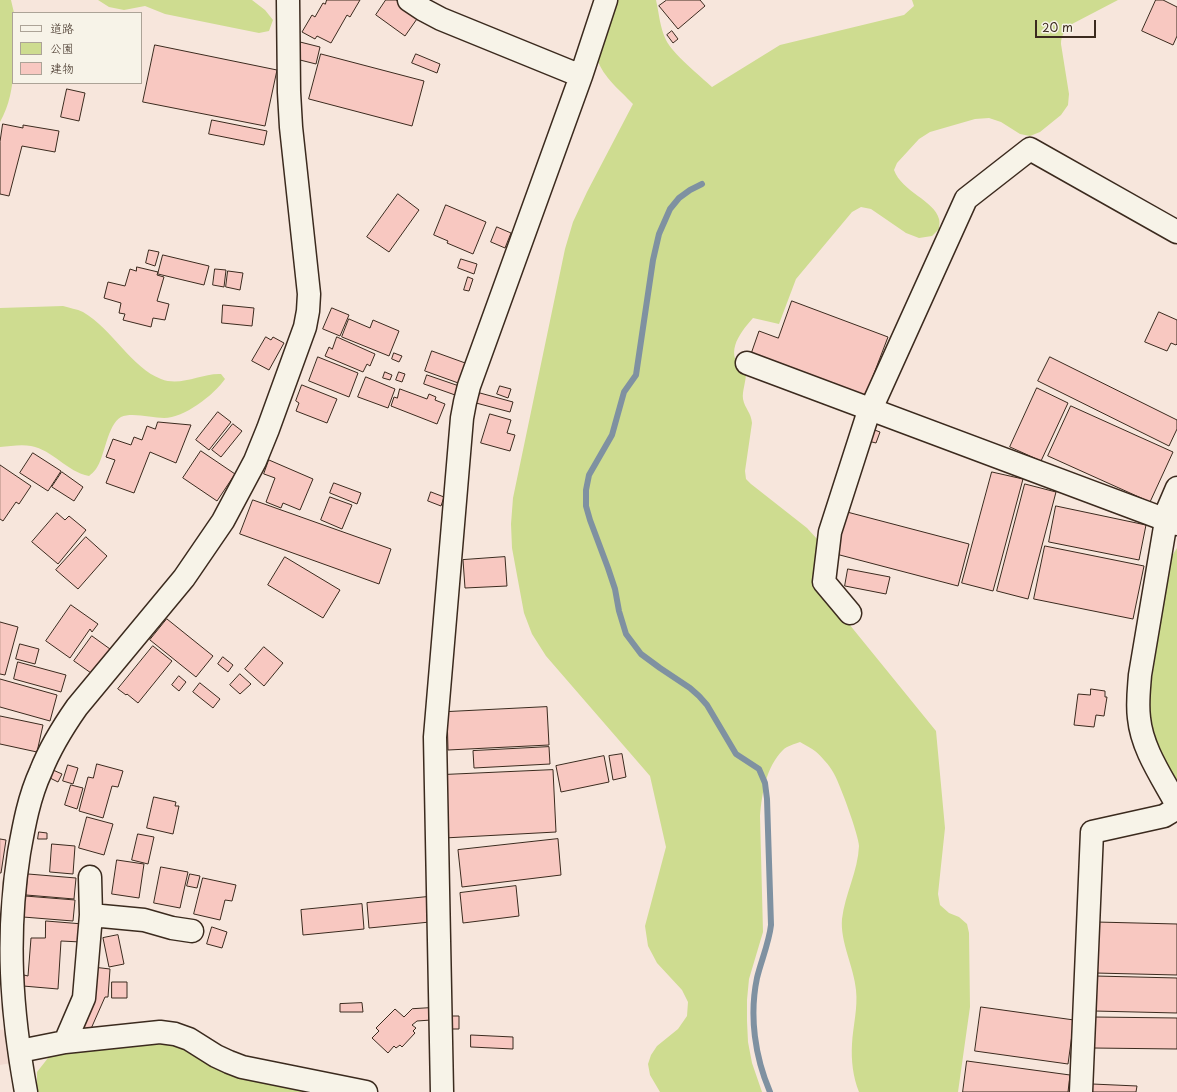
<!DOCTYPE html>
<html>
<head>
<meta charset="utf-8">
<style>
  body { margin:0 }
  #map { position:relative; width:1177px; height:1092px; overflow:hidden; background:#f7e6dc; font-family:"Playpen Sans","Klee One",sans-serif }
  canvas { display:block }
  .legend { position:absolute; left:12px; top:12px; width:130px; height:72px; box-sizing:border-box; background:#f7f3e8; border:1px solid #aca397; margin:0; padding:5px 7px; list-style:none; font-size:12px; color:#3b2a1e }
  .legend li { display:flex; align-items:center; gap:8px; height:20px }
  .legend b { width:20px; border:1px solid #aca397 }
  .scale { position:absolute; left:1035px; top:20px; width:61px; height:18px; box-sizing:border-box; border:2px solid #3b2a1e; border-top:0; padding-left:5px; font-size:12px; line-height:14px; white-space:nowrap; color:#3b2a1e; -webkit-text-stroke:3px #f7f3e8; paint-order:stroke }
</style>
</head>
<body>
<div id="map">
<canvas width="1177" height="1092"></canvas>
<ul class="legend">
<li><b style="height:5px;background:#f7f3e8"></b>道路</li>
<li><b style="height:11px;background:#cedc90"></b>公園</li>
<li><b style="height:11px;background:#f8c8c1"></b>建物</li>
</ul>
<div class="scale">20 m</div>
</div>
<script>
const ctx = document.querySelector('canvas').getContext('2d');
ctx.lineJoin = 'round';
function paint(path, color) { ctx.fillStyle = color; ctx.fill(path, 'evenodd'); }
function strokePath(path, color, width, dash) { ctx.strokeStyle = color; ctx.lineWidth = width; ctx.lineCap = dash ? 'butt' : 'round'; ctx.setLineDash(dash || []); ctx.stroke(path); }
paint(new Path2D(`
  M6 1029 11 1063 0 1065V1030Z`), '#f3d9d0');
paint(new Path2D(`
  M0 0H11L14 13H13C13 49 19 89 0 122Z
  M98 0H252L265 10 273 20 269 31 259 33 165 14 145 6 124 10 109 7Z
  M612 0H656C659 13 660 28 666 40 672 53 700 76 712 87L780 45 904 15 914 6 912 0H1118L1072 24C1065 30 1061 35 1061 44L1069 94 1068 105 1061 115 1040 132 1030 136 1020 134 1001 122 989 118 975 119 930 132 919 139 897 163 894 170C902 192 934 200 939 219 940 222 939 226 939 229L932 236 919 238 906 233 871 209 861 207 852 212 796 279 779 324 753 318C738 335 723 355 746 373 746 382 742 391 743 399 745 409 751 412 752 423L745 471 746 479 751 484 807 528 818 540 823 592 936 731 945 828 938 894 940 905 949 913 959 917 967 924 969 933 970 1007 958 1092H859C853 1077 851 1060 852 1044 853 1026 858 1008 856 990 854 967 840 942 842 919 845 894 858 871 859 846 859 836 839 781 833 772 829 765 822 757 815 751 811 748 805 745 800 742 795 744 787 746 783 750 766 767 762 793 760 816L763 932 749 979 747 1000V1021L748 1042 752 1063 762 1092H660L650 1075 648 1064 651 1055 657 1046 678 1029 687 1016 688 1002 682 990 657 963 648 946 645 926 666 847 650 776 546 656 532 634 524 613 512 548 511 524 513 498 565 249 573 222 587 192 633 104C619 89 600 75 596 54Z
  M63 306C69 308 77 309 83 312 112 329 132 368 161 379 181 387 201 373 221 374L225 379C214 395 184 418 164 418 152 418 132 412 121 417 107 425 105 457 96 469 94 472 91 474 89 476 67 472 53 450 31 446 22 444 10 446 0 447V308Z
  M1177 548V783C1159 751 1151 734 1149 697L1170 559Z
  M160 1038 335 1092H37V1072L48 1058 66 1048Z`), '#cedc90');
strokePath(new Path2D(`
  M702 184 690 190 679 198 670 209 659 234 653 260 636 375 624 392 612 435 589 475 586 490V506L590 520 608 568 615 589 619 611 626 634 641 654 660 668 690 688 699 696 707 705 736 754 759 769 765 783 767 799 771 925C769 943 761 961 757 978 749 1016 755 1057 770 1092`), '#7f91a1', 6);
const building = new Path2D(`
  M327 0H360L350 17 347 15 331 43 317 36 315 39 302 32 312 15 315 17 323 3 325 4Z
  M386 0H396L419 16 405 36 376 15Z
  M667 0H700L705 6 678 29 659 6Z
  M1156 0H1163L1177 7V36L1173 45 1142 31Z
  M672 31 678 39 673 43 667 35Z
  M300 42 320 47 316 64 300 60Z
  M155 45 277 70 265 126 143 102Z
  M321 54 424 81 412 126 309 99Z
  M416 54 440 64 437 73 412 63Z
  M67 89 85 93 79 121 61 117Z
  M212 120 267 131 264 145 209 134Z
  M3 124 23 128V125L59 131 55 152 22 146 9 196 0 194V142Z
  M398 194 419 210 389 252 367 237Z
  M446 205 486 222 473 254 447 243 448 241 434 235Z
  M497 227 511 233 505 248 491 242Z
  M149 250 159 252 155 266 146 263Z
  M163 255 209 266 204 285 158 274Z
  M461 259 477 264 474 274 458 268Z
  M137 267 158 272 157 275 164 277 157 301 169 304 165 320 153 318 151 327 123 320 125 314 119 313 121 303 104 298 108 282 125 286 130 269 136 271Z
  M215 269 226 270 224 287 213 285Z
  M228 271 243 273 240 290 226 287Z
  M468 277 473 279 469 291 464 290Z
  M792 301 888 337 865 397 751 354 759 331 778 338Z
  M223 305 254 308 252 326 222 323Z
  M332 308 349 315 340 336 323 329Z
  M1159 312 1177 320V344L1176 345 1171 343 1167 351 1145 342Z
  M349 319 370 328 373 320 399 331 389 356 342 337Z
  M266 337 271 340 273 337 284 343 269 370 252 361Z
  M337 337 375 354 370 366 367 364 363 372 325 356 329 347 332 349Z
  M432 351 468 364 461 384 425 371Z
  M394 353 402 356 399 362 392 359Z
  M318 357 358 373 349 397 309 381Z
  M1050 357 1177 420V429L1169 446 1038 381Z
  M385 372 392 375 390 380 383 378Z
  M399 372 405 374 402 382 396 380Z
  M427 375 462 387 458 396 424 384Z
  M366 377 395 389 388 408 358 397Z
  M302 385 337 399 327 423 296 411 299 403 296 401Z
  M500 386 511 389 508 398 497 394Z
  M1037 388 1068 403 1041 461 1010 447Z
  M400 389 427 399 429 394 436 397 435 400 445 404 437 424 391 406 394 397 397 398Z
  M480 393 513 402 510 412 476 403Z
  M1071 406 1173 452 1150 502 1048 456Z
  M218 412 231 422 209 450 196 440Z
  M490 414 511 420 507 433 515 435 510 451 481 443Z
  M158 422 191 425 176 463 150 452 134 493 106 483 115 460 106 457 113 439 131 445 134 437 142 440 147 426 155 429Z
  M233 424 242 431 221 457 212 450Z
  M872 429 880 432 876 443 868 441Z
  M201 451 235 474 217 501 183 478Z
  M33 453 61 471 48 491 20 473Z
  M269 460 313 479 300 510 283 503 281 508 266 502 275 478 264 474Z
  M0 465 31 486 19 504 16 502 3 521 0 519Z
  M62 472 83 487 74 501 52 487Z
  M992 472 1023 479 993 591 962 583Z
  M334 483 361 493 357 504 330 493Z
  M1025 484 1056 492 1028 599 997 591Z
  M431 492 444 497 441 506 428 501Z
  M330 497 352 505 342 529 321 520Z
  M253 500 391 549 379 584 240 534Z
  M1056 506 1146 525 1139 560 1049 542Z
  M847 512 969 544 958 586 836 554Z
  M57 513 65 520 69 516 86 530 58 564 32 542Z
  M86 537 107 556 78 589 56 570Z
  M1045 546 1144 566 1133 619 1034 599Z
  M285 557 340 590 323 618 268 585Z
  M505 557 507 586 465 588 463 560Z
  M848 569 890 577 886 594 845 586Z
  M71 605 98 624 92 632 90 629 70 658 46 641Z
  M167 619 213 656 196 677 150 640Z
  M0 622 18 627 5 675 0 674Z
  M92 636 110 649 101 663 99 662 91 673 74 661Z
  M20 644 39 649 35 664 16 659Z
  M153 646 172 661 138 703 127 694 126 695 118 689Z
  M264 647 283 663 264 686 245 669Z
  M223 657 233 665 228 672 218 664Z
  M18 662 66 675 61 692 14 679Z
  M240 674 251 684 240 694 230 685Z
  M179 676 186 682 179 691 172 685Z
  M0 679 57 695 50 721 0 707Z
  M200 683 220 699 213 708 193 692Z
  M1091 689 1105 691V697H1107L1104 716 1096 715 1094 727 1074 725 1078 694 1090 695Z
  M547 707 549 745 448 750 447 712Z
  M0 716 43 725 37 752 0 744Z
  M549 747 550 764 474 768 473 751Z
  M622 754 626 777 613 780 609 756Z
  M604 756 609 782 561 792 556 766Z
  M97 764 123 771 118 787 112 786 103 818 79 811 88 777 93 778Z
  M68 765 78 768 73 784 63 781Z
  M53 770 62 774 58 782 50 778Z
  M553 770 556 832 444 838 442 775Z
  M71 785 83 788 77 809 65 805Z
  M154 797 176 802 175 806H179L173 834 147 828Z
  M87 817 113 824 104 855 79 848Z
  M39 832 47 833V839H38Z
  M138 834 154 837 148 864 132 860Z
  M0 839 6 840 1 873H0Z
  M558 839 561 875 462 887 458 850Z
  M52 844 75 846 73 874 50 872Z
  M117 860 144 864 139 898 112 894Z
  M161 867 188 872 180 908 154 903Z
  M28 874 76 878 74 899 26 895Z
  M190 874 200 876 197 888 187 886Z
  M203 878 236 885 232 901 225 900 220 920 194 914Z
  M516 886 519 916 463 923 460 893Z
  M25 896 75 900 73 921 23 917Z
  M427 897 430 922 369 928 367 903Z
  M362 904 364 929 303 935 301 910Z
  M46 921 83 924 81 942 61 941 58 989 23 986 24 975 28 976 31 938H45Z
  M1096 922 1177 924V975L1095 973Z
  M212 927 227 932 222 948 207 944Z
  M118 935 124 964 109 967 103 938Z
  M93 967 110 969 108 997H105L90 1031 79 1026Z
  M1095 976 1177 978V1013L1094 1011Z
  M112 982H127V998H112Z
  M362 1003 363 1012H340V1004Z
  M981 1007 1074 1020 1068 1064 975 1051Z
  M431 1008V1020L417 1021 412 1025 416 1028 413 1031 415 1033 402 1047 400 1045 396 1048 394 1046 388 1053 372 1038 379 1031 376 1028 395 1009 404 1017 412 1009Z
  M451 1016H459V1029H452Z
  M1093 1017 1177 1018V1049L1092 1048Z
  M471 1035 513 1037V1049L471 1047Z
  M967 1061 1070 1075 1068 1092H963Z
  M1092 1084 1137 1086 1136 1092H1091Z`);
paint(building, '#f8c8c1');
strokePath(building, '#3b2a1e', 1);
const minor = new Path2D(`
  M409 0 424 10 441 19 581 76
  M747 363 1177 524
  M850 613 824 582 830 532 866 420 966 199 1030 149 1177 232
  M91 915 144 920 172 928 192 931
  M65 1042 84 998 91 915 90 877
  M20 1051 65 1042 160 1032 175 1034 189 1039 216 1056 229 1062 242 1067 366 1092
  M442 1092 435 737 462 418 465 402 469 386 581 76 606 0
  M1081 1092 1092 832 1164 816 1177 808`);
const tertiary = new Path2D(`
  M1177 488 1168 509 1140 675C1139 689 1137 703 1139 718 1142 749 1162 777 1177 805
  M26 1092C11 1010 6 936 19 853 24 825 29 797 41 771 50 748 63 727 77 707L184 578 223 521 255 461 268 429 305 327 308 311 309 294 291 127 289 92 288 0`);
strokePath(minor, '#3b2a1e', 25);
strokePath(tertiary, '#3b2a1e', 25);
strokePath(minor, '#f7f3e8', 22);
strokePath(tertiary, '#f7f3e8', 22);
</script>
</body>
</html>
